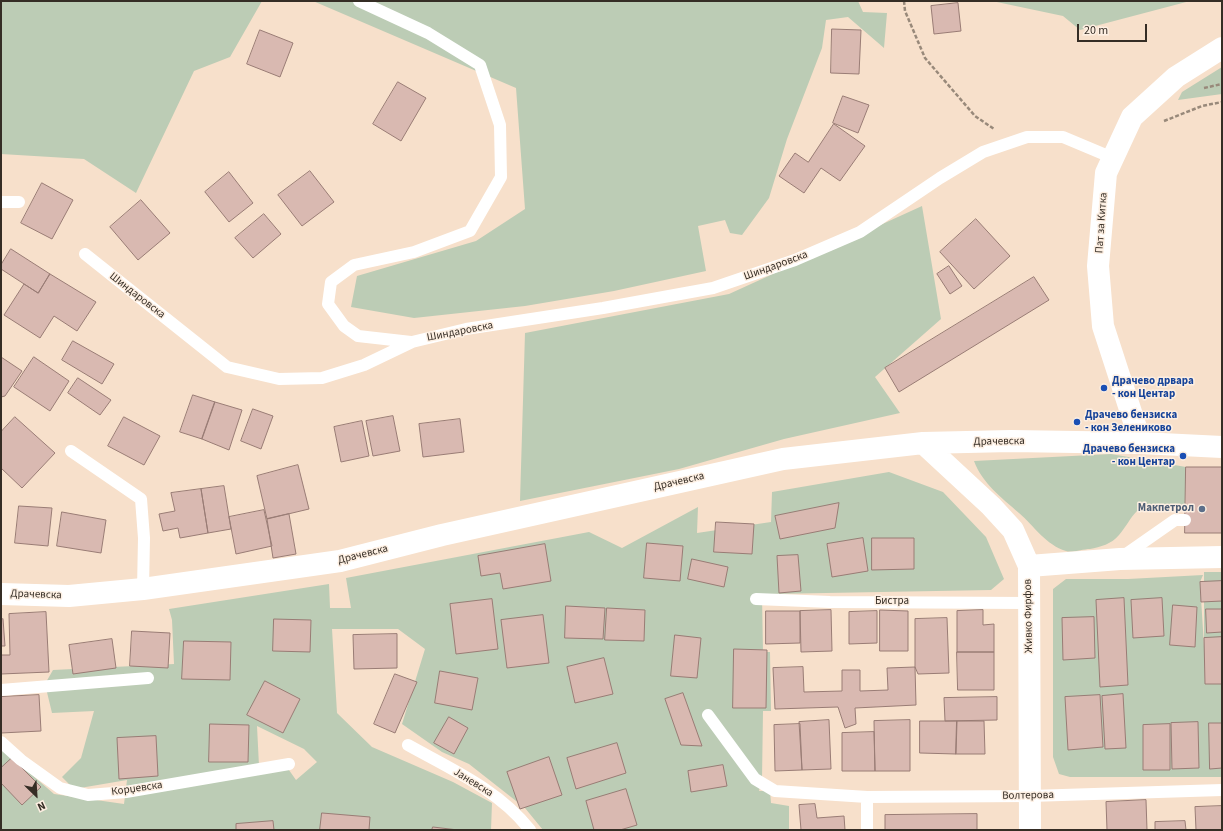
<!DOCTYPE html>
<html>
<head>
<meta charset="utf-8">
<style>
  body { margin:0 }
  #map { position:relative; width:1223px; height:831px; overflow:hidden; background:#f7e0cb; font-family:"Source Sans 3",sans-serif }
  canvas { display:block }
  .frame { position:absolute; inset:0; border:2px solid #352d25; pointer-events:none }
  .north { position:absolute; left:16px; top:775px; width:40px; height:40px; -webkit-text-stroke:3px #fdefe2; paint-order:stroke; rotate:155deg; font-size:11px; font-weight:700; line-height:16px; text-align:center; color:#352d25 }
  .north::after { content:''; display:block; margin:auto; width:14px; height:18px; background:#352d25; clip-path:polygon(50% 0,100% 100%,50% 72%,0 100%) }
  .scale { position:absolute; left:1077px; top:24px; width:70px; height:18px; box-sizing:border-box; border:2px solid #352d25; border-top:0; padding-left:5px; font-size:12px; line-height:14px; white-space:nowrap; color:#352d25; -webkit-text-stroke:3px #fdefe2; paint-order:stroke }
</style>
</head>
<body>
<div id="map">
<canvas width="1223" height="831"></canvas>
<div class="frame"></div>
<div class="north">N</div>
<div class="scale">20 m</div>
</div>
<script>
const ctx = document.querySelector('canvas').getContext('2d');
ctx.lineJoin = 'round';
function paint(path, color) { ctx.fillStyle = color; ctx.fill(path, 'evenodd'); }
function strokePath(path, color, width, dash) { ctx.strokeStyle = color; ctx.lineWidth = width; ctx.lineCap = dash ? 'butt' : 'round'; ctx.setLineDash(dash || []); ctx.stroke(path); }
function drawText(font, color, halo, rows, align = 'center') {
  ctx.font = font + ' "Source Sans 3",sans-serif'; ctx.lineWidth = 3; ctx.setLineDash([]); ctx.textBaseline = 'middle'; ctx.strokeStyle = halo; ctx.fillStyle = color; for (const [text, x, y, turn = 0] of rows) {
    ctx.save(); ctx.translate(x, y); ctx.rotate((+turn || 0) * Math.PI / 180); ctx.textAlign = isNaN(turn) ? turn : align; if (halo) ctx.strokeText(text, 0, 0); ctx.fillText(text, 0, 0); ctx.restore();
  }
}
paint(new Path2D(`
  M1 1H262L230 57 194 71 136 193 84 159 1 154Z
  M313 1H858L863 12 887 13 884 48 848 17 826 20 822 48 787 139 769 198 742 235 730 233 725 220 698 226 706 271 614 291 525 306 414 318 351 307 357 276 476 241 525 209 516 88Z
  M992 1H1190L1080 30 1063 16Z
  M1222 67V94L1178 100 1182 92Z
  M922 206 941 319 875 377 900 413 784 439 679 469 520 501 525 333 729 294Z
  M1111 454 1186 467 1185 506 1137 511C1130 518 1126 527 1119 535 1112 544 1100 547 1090 549 1083 549 1072 553 1066 551 1046 545 1034 526 1019 513 1002 498 982 483 974 461Z
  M889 472 943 492 986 537 1004 579 991 590 771 594 762 596 763 652H770L771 711H763L762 779 759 791H770L771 803 789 806V830H543L525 808 469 764 442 752 402 724 425 649 398 629H332L337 713 372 747 453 782 492 803 491 830H1V748L54 794 124 804 127 780 74 789 62 777 81 758 94 711 52 713 45 684 53 670 174 664 172 620 169 609 329 584 330 608H351L346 578 589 532 622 548 698 507 697 533 771 522 772 492ZM257 726 304 749 317 762 296 780 284 763 259 766Z
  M1204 572H1222V777H1070L1059 774 1053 757V589L1066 579H1128L1203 575 1200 582 1204 646Z`), '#bcccb5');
const building = new Path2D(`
  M958 3 961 31 934 34 931 6Z
  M832 29 861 30 859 74 831 73Z
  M260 30 293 43 280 77 247 64Z
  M398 82 426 98 401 141 373 124Z
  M843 96 869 105 858 133 833 123Z
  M834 124 865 146 840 181 821 168 804 193 779 176 795 153 808 162Z
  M310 171 334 202 302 226 278 195Z
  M229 172 253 203 229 222 205 192Z
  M42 183 73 200 52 239 21 223Z
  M141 200 170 233 138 260 110 227Z
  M264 214 281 234 253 258 235 238Z
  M976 219 1010 256 974 289 940 252Z
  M11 249 50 274 38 293 1 269V265Z
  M949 266 962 286 950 294 937 274Z
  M50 274 96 302 77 331 54 316 40 338 4 315 24 284 38 293Z
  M1034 277 1049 300 899 392 885 368Z
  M73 341 114 364 102 384 62 360Z
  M1 357 22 371 5 396 1 397Z
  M34 357 69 381 50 411 14 387Z
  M78 378 111 400 100 415 68 393Z
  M193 395 215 402 202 439 180 432Z
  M215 402 242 410 229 450 202 439Z
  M253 409 273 416 261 449 241 441Z
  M393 416 400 451 373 456 366 421Z
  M15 417 55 453 22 488 1 468V432Z
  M124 417 160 436 144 465 108 446Z
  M460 419 464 452 423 457 419 424Z
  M362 421 369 456 341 462 334 427Z
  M298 465 309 509 267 519 257 476Z
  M1186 467H1222V533H1185Z
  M224 486 231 529 208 533 201 489Z
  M201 489 208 533 180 538 178 528 163 531 159 514 175 511 171 493Z
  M839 503 835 528 780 539 775 516Z
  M19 506 52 508 48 546 15 543Z
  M264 510 272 546 236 554 229 517Z
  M62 512 106 520 101 553 57 546Z
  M289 514 296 554 273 558 267 519Z
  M716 522 754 524 752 554 714 552Z
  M863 538 868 571 832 577 827 544Z
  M872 538H914V569L872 570Z
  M647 543 683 546 680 581 644 578Z
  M545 544 551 581 503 589 500 573 481 576 478 556Z
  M798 555 801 591 779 593 777 556Z
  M692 559 728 567 724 587 688 579Z
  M1222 581V601L1201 602 1200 582Z
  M1124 598 1128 685 1100 687 1096 600Z
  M1162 598 1164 636 1133 638 1131 600Z
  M492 599 498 649 456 654 450 604Z
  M1173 605 1197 607 1195 647 1170 645Z
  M566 606 605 608 603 639 565 638Z
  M607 608 645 610 644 641 605 640Z
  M1206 609H1222V632L1207 633Z
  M831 610 832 651 801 652 800 611Z
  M880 610 908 611V651H880Z
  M983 610V625L994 624V652H957V611Z
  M766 611H800V643L766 644Z
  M877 611V643L849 644V612Z
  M46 612 49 672 1 674V655H10L9 614Z
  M543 615 549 663 507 668 501 620Z
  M1094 617 1095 658 1063 660 1062 618Z
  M947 618 949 673 918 674 915 667V619Z
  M3 619 5 646H1V620Z
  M274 619 311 620 310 652 273 651Z
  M132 631 170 633 168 668 130 666Z
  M397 634V668L354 669 353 635Z
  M675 635 701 638 697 678 671 676Z
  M1222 637V684H1205L1204 638Z
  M112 639 116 668 73 674 69 645Z
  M184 641 231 642 230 680 182 679Z
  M734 649 767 650 766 708H733Z
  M957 652H994V690H958Z
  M604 658 613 694 575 703 567 667Z
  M803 667 804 692 842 691V670H860V691L888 690 887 668 915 667 916 705 855 708 856 724 845 728 838 707 775 709 773 668Z
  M440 671 478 678 472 710 435 703Z
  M395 674 417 682 395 733 374 724Z
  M265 681 300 699 283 733 247 715Z
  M683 693 702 746 681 745 665 699Z
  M1123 694 1126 748 1105 749 1102 696Z
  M39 695 41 731 1 733V697Z
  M1100 695 1103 747 1068 750 1065 697Z
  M997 697V720L945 721 944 698Z
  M449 717 468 728 454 754 434 743Z
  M829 720 831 769 802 770 799 722Z
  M910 720V771H875L874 721Z
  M920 721H957L956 754 920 753Z
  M957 721H984L985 754H956Z
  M1198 722 1199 768 1172 769 1171 723Z
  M1209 723H1222V768L1210 769Z
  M210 724 249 725 248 762H209Z
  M800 724 802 770 775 771 774 725Z
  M1170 724V770H1143V725Z
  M874 732 875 771H842V733Z
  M156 736 158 776 119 779 117 738Z
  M617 743 626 773 576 789 567 758Z
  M549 757 562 795 520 809 507 772Z
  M12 758 41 787 22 805 1 783V768Z
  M723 765 727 786 691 792 688 771Z
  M626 789 637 825 620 830H594L586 801Z
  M1146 800 1147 830H1107L1106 802Z
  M815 804 817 818 844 816 845 830H801L799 805Z
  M1222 806V830H1196L1195 807Z
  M322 813 370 817 369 830H320Z
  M977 814V830H885V815Z
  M273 821 274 830H236V824Z
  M1185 821 1186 830H1155V822Z
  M433 827 458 830H432Z`);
paint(building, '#d9b9b1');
strokePath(building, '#997c75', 1);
strokePath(new Path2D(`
  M904 1 905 11 925 58 975 116 994 129
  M1204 88 1222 84
  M1164 121 1202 106 1222 102`), '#98897a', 2.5, [4, 2]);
strokePath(new Path2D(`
  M359 1 428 33 480 65 500 125 501 177 470 231 414 252 354 265 331 282 328 304 344 326 358 336 411 342
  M1 202H19
  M85 254 227 367 279 379 322 378 364 365 412 342 466 329 603 308 713 288 795 260 860 232 940 178 983 152 1027 137H1063L1113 158
  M71 451 141 499 144 538 143 589
  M1122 557 1175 520H1185
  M756 599 830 602 1028 603
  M1 690 148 678
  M708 715 755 779 775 791 867 797
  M1 742 21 760 60 788 88 795 126 792 289 764
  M408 745C451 769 499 790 530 830
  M867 830V797L1030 796 1222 790`), '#fff', 12);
strokePath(new Path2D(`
  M923 443 991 506 1013 530 1029 566 1030 830
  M1141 443 1103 326 1098 266 1106 173 1132 117 1176 77 1222 48
  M1029 566 1120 559 1222 557
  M1 594 69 596 143 589 340 561 442 535 783 459 923 443 1011 441 1141 443 1222 447`), '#fff', 22);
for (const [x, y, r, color] of [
  [1104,388,4,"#1a4fb4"],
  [1077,422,4,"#1a4fb4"],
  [1183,456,4,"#1a4fb4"],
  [1202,509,4,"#5c6f8a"]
]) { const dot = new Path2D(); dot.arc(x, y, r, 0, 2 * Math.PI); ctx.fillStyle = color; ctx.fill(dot); strokePath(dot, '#fdefe2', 1.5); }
drawText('11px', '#352d25', '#fdefe2', [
  ["Пат за Китка",1102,223,-86],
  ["Шиндаровска",776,266,-20],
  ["Шиндаровска",137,296,38],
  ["Шиндаровска",460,332,-11],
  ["Драчевска",999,442,-1],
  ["Драчевска",679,482,-13],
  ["Драчевска",363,555,-14],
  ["Драчевска",36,595,2],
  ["Бистра",892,602],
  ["Живко Фирфов",1029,616,-91],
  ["Јаневска",473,783,32],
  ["Корџевска",137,789,-8],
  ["Волтерова",1028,796,-1]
]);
drawText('bold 11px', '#164399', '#fdefe2', [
  ["Драчево дрвара",1112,382],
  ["- кон Центар",1112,395],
  ["Драчево бензиска",1085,416],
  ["- кон Зелениково",1085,429],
  ["Драчево бензиска",1175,450,"right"],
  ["- кон Центар",1175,463,"right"]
], 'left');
drawText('bold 11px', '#4e5e75', '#fdefe2', [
  ["Макпетрол",1194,509]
], 'right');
</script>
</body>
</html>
